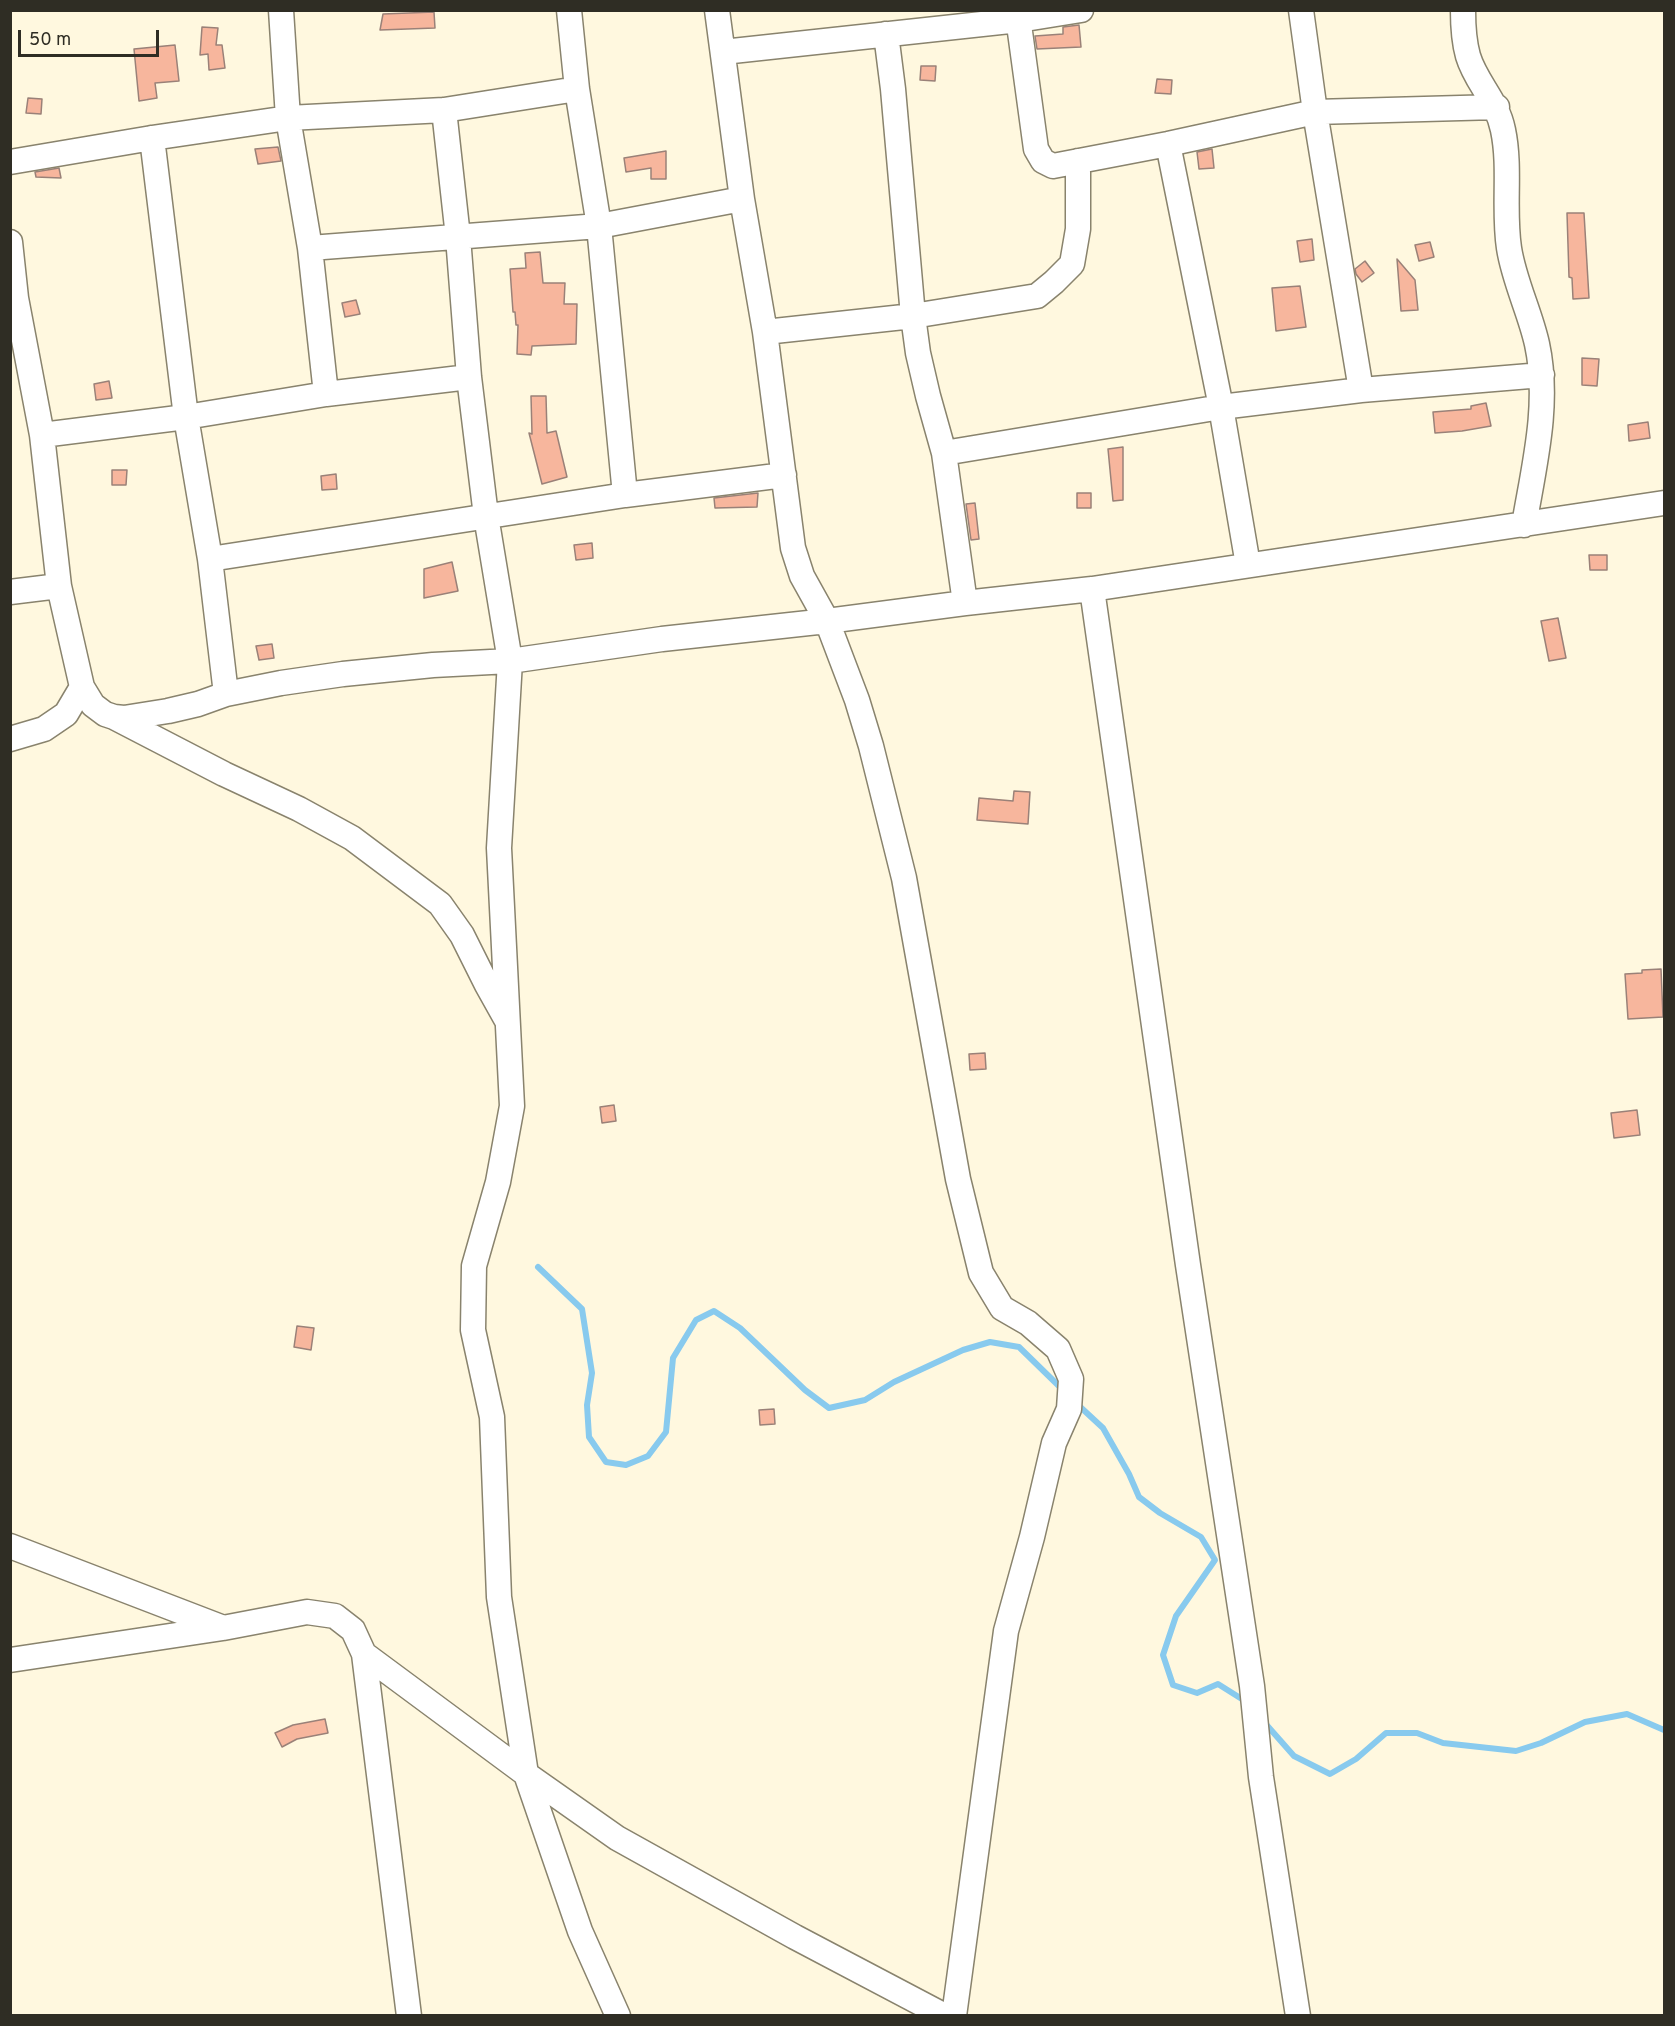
<!DOCTYPE html>
<html>
<head>
<meta charset="utf-8">
<style>
  body { margin:0 }
  #map { position:relative; width:1675px; height:2026px; overflow:hidden; background:#fff8df; font-family:Overpass,sans-serif }
  canvas { display:block }
  .frame { position:absolute; inset:0; border:12px solid #2f2d24; pointer-events:none }
  .scale { position:absolute; left:18px; top:30px; width:141px; height:27px; box-sizing:border-box; border:3px solid #2f2d24; border-top:0; padding-left:8px; font-size:18px; line-height:21px; white-space:nowrap; color:#2f2d24; -webkit-text-stroke:4px #fff8df; paint-order:stroke }
</style>
</head>
<body>
<div id="map">
<canvas width="1675" height="2026"></canvas>
<div class="frame"></div>
<div class="scale">50 m</div>
</div>
<script>
const ctx = document.querySelector('canvas').getContext('2d');
ctx.lineJoin = 'round';
function strokePath(path, color, width, dash) { ctx.strokeStyle = color; ctx.lineWidth = width; ctx.lineCap = dash ? 'butt' : 'round'; ctx.setLineDash(dash || []); ctx.stroke(path); }
function paint(path, color) { ctx.fillStyle = color; ctx.fill(path, 'evenodd'); }
strokePath(new Path2D(`
  M538 1267 582 1309 592 1373 587 1405 589 1437 606 1462 626 1465 648 1456 666 1432 673 1358 696 1320 714 1311 740 1328 805 1390 829 1408 865 1400 894 1382 963 1350 990 1342 1019 1347 1063 1390
  M1076 1403 1103 1428 1129 1474 1139 1497 1160 1513 1201 1537 1215 1560 1176 1616 1163 1655 1173 1685 1197 1693 1218 1684 1245 1701
  M1264 1722 1294 1756 1330 1774 1356 1759 1386 1733H1417L1443 1743 1516 1751 1541 1743 1585 1722 1627 1714 1664 1730`), '#88caee', 6);
const building = new Path2D(`
  M434 12 435 28 380 30 383 14Z
  M1079 25 1081 47 1037 49 1035 36 1063 34V27Z
  M202 27 218 28 216 45H222L225 68 209 70 208 54 200 55Z
  M175 45 179 81 155 83 157 98 139 101 134 49Z
  M921 66H936L935 81 920 80Z
  M1157 79 1172 80 1171 94 1155 93Z
  M28 98 42 99 41 114 26 113Z
  M278 147 281 161 258 164 255 149Z
  M1212 149 1214 168 1199 169 1197 152Z
  M666 151V179H651V168L626 172 624 158Z
  M59 168 61 178 36 177 35 172Z
  M1567 213H1584L1589 298 1573 299 1572 278 1569 277Z
  M1312 239 1314 260 1300 262 1297 241Z
  M1430 242 1434 257 1419 261 1415 245Z
  M540 252 543 283H565L564 304H577L576 344 532 346 531 355 517 354 518 325H516L515 312H513L510 269 526 268 525 253Z
  M1397 259 1415 280 1418 310 1401 311Z
  M1365 261 1374 273 1362 282 1356 274 1355 269Z
  M1300 286 1306 327 1276 331 1272 288Z
  M356 300 360 314 345 317 342 303Z
  M1582 358 1599 359 1597 386 1582 385Z
  M109 381 112 398 96 400 94 384Z
  M531 396H546L547 433 556 431 567 477 542 484 529 433 532 434Z
  M1486 403 1491 426 1462 431 1435 433 1433 412 1471 409V406Z
  M1648 422 1650 438 1629 441 1628 425Z
  M1123 447V500L1113 501 1108 449Z
  M112 470H127L126 485H112Z
  M336 474 337 489 322 490 321 476Z
  M758 493 757 507 715 508 714 498Z
  M1077 493H1091V508H1077Z
  M975 503 979 539 971 540 966 504Z
  M592 543 593 558 576 560 574 545Z
  M1589 555H1607V570H1590Z
  M452 562 458 591 424 598V569Z
  M1558 618 1566 658 1549 661 1541 621Z
  M272 644 274 658 259 660 256 646Z
  M1014 791 1030 792 1028 824 977 820 979 798 1013 801Z
  M1661 969 1663 1017 1628 1019 1625 974 1642 973V970Z
  M985 1053 986 1069 970 1070 969 1054Z
  M614 1105 616 1121 602 1123 600 1107Z
  M1637 1110 1640 1135 1614 1138 1611 1113Z
  M297 1326 314 1328 311 1350 294 1347Z
  M774 1409 775 1424 760 1425 759 1410Z
  M325 1719 328 1733 297 1739 282 1747 275 1733 293 1725Z`);
paint(building, '#f7b69d');
strokePath(building, '#9a8178', 1.5);
const minor = new Path2D(`
  M281 10 288 118 310 248 326 394
  M569 10 577 89 599 226 625 495
  M717 10 742 199 765 332 793 548 802 576 827 621 965 603 1092 589 1664 503
  M1017 10 1036 149 1043 161 1053 166 1168 144 1315 112 1497 107
  M1301 10 1315 112 1361 390
  M1463 10C1463 25 1464 42 1468 56 1476 83 1497 100 1503 130 1511 168 1503 209 1509 248 1514 281 1530 312 1537 344 1550 404 1534 466 1524 525
  M886 34 893 89 913 316 918 353 928 396 944 453 965 603
  M723 52 1019 20 1081 10
  M444 110 458 237 469 377 486 516 510 661 499 848 512 1106 498 1182 474 1266 473 1330 492 1417 499 1597 526 1774 580 1931 618 2016
  M152 138 186 417 210 559 226 694
  M1168 144 1221 407 1248 565
  M10 162 152 138 288 118 444 110 577 89
  M10 242 16 298 42 435 59 586 82 687 93 705 105 714 114 717 124 718 168 711 198 704 226 694 281 683 343 674 433 665 510 661 662 639 827 621 857 700 871 746 904 878 958 1179 981 1273 1002 1308 1028 1323 1058 1349 1071 1379 1069 1409 1054 1443 1032 1537 1006 1631 954 2016
  M310 248 599 226 742 199
  M765 332 913 316 1037 296 1054 282 1072 264 1078 229V161
  M42 435 186 417 326 394 469 377
  M944 453 1221 407 1361 390 1542 375
  M210 559 625 495 784 475
  M1092 589 1188 1265 1252 1686 1261 1777 1298 2016
  M10 592 59 586
  M114 717 224 774 299 809 352 838 440 904 462 935 487 985 506 1019
  M10 739 44 729 66 714 82 687
  M10 1546 221 1627
  M364 1654 526 1774 617 1838 795 1937 945 2016
  M10 1660 223 1628 307 1612 335 1616 353 1630 364 1654 409 2016`);
strokePath(minor, '#89836d', 27);
strokePath(minor, '#fff', 24);
</script>
</body>
</html>
